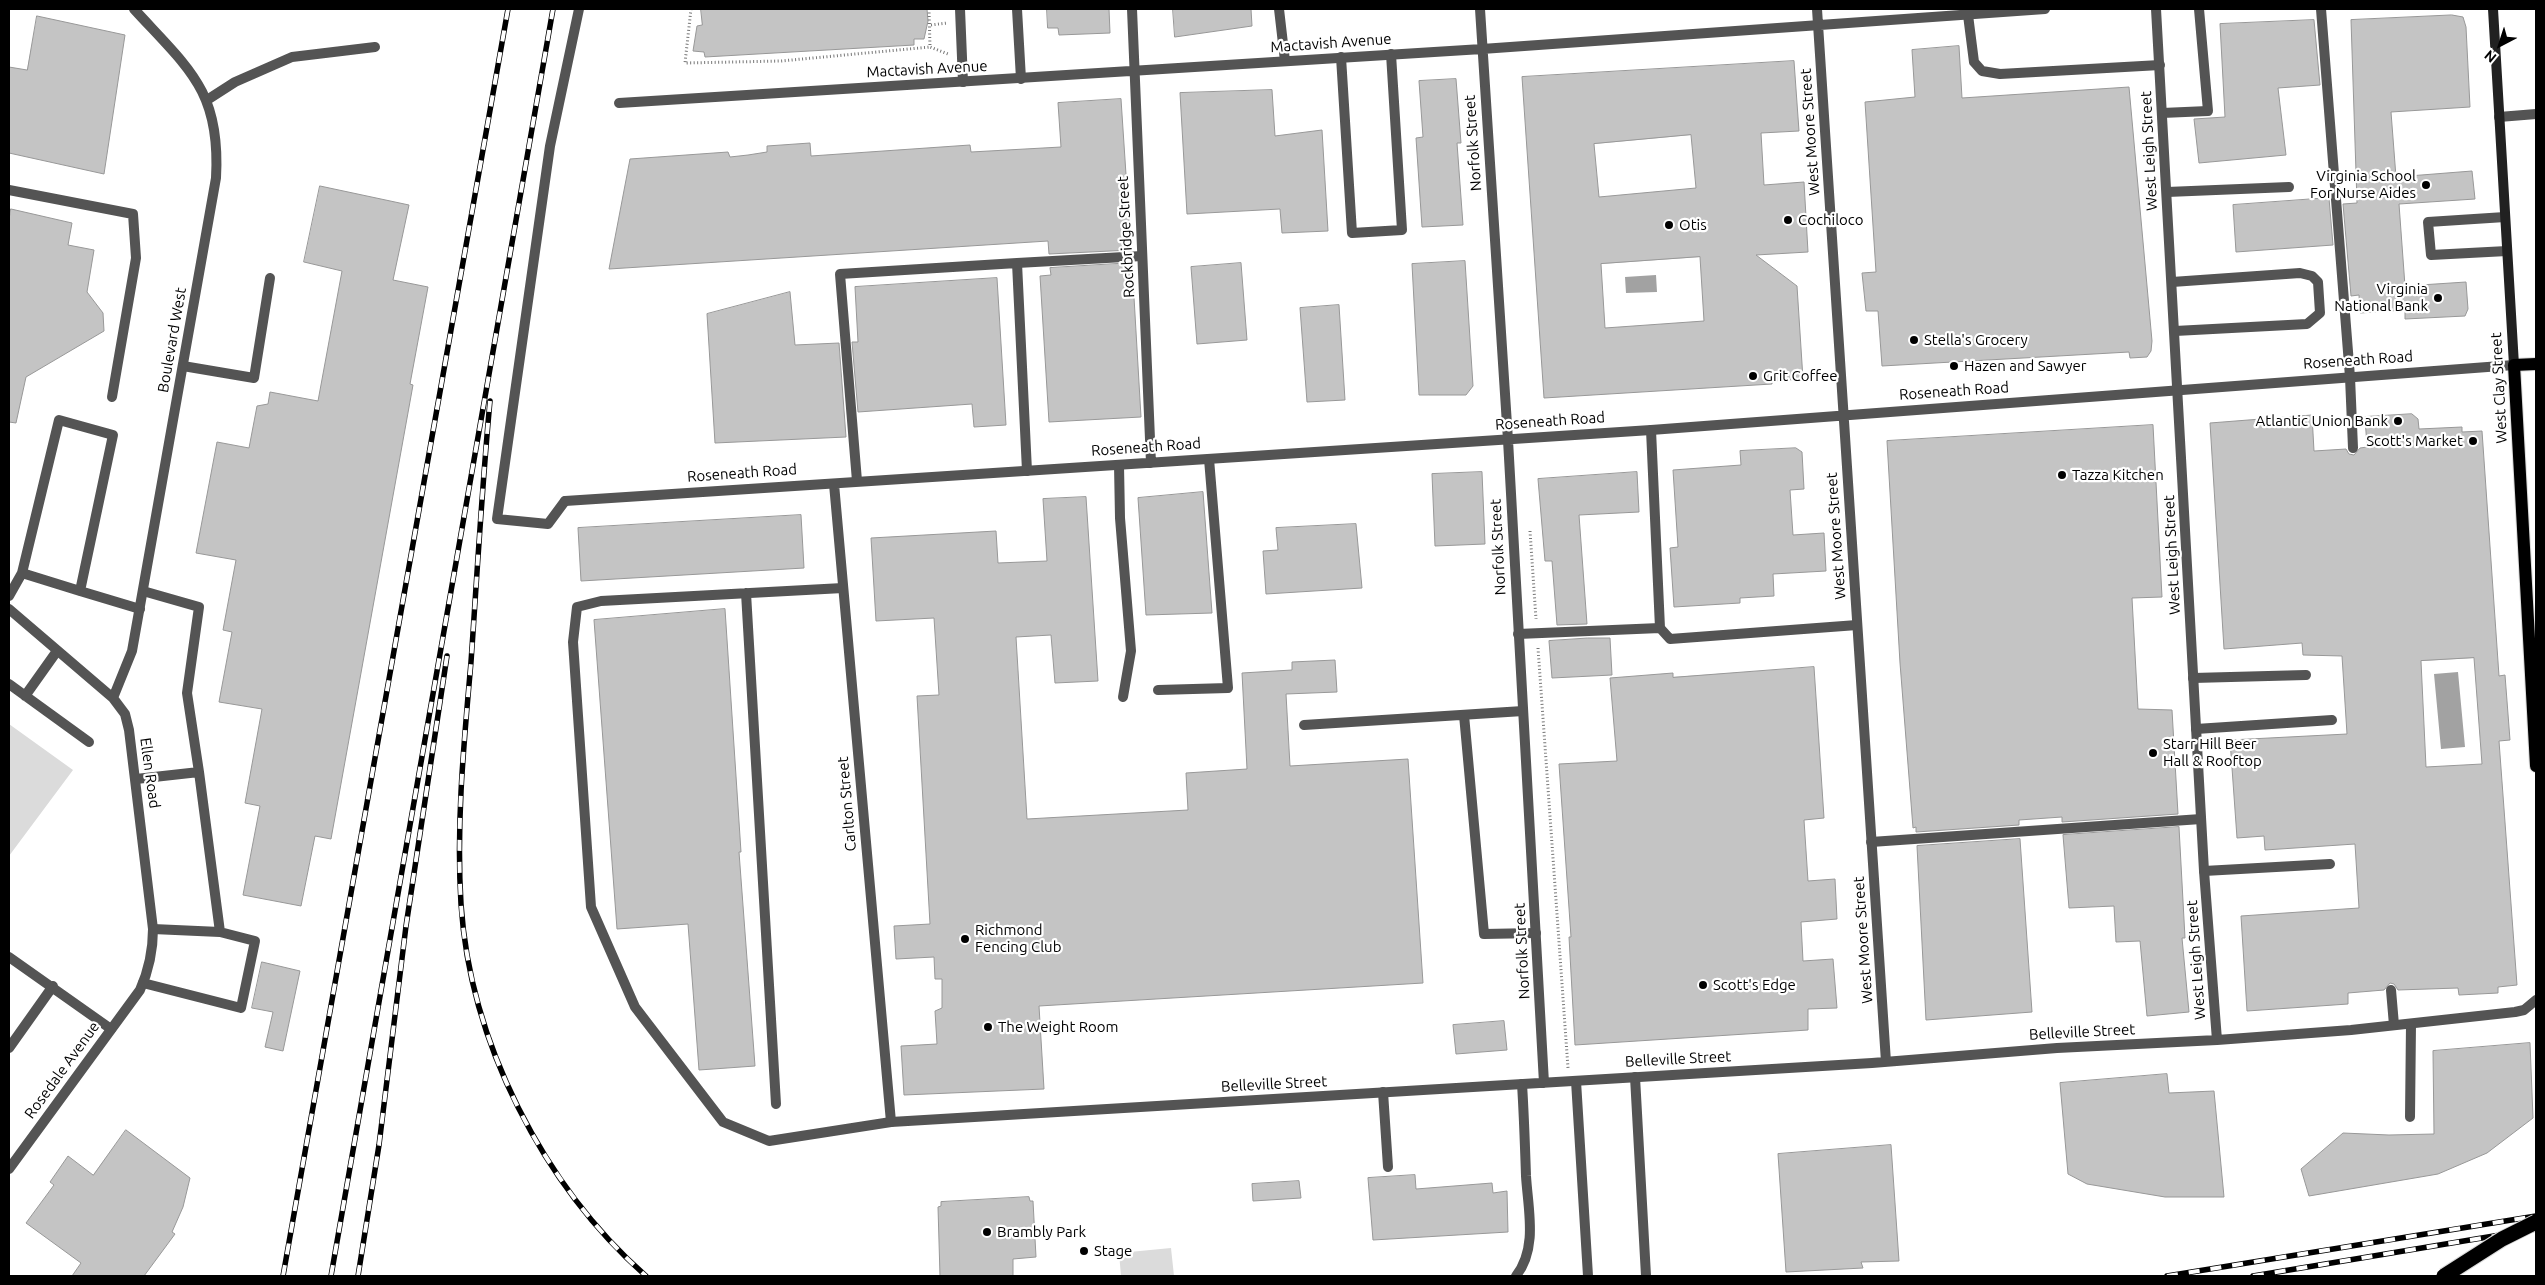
<!DOCTYPE html>
<html>
<head>
<meta charset="utf-8">
<style>
  body { margin:0 }
  #map { position:relative; width:2545px; height:1285px; overflow:hidden; background:#fff; font-family:Ubuntu,sans-serif }
  canvas { display:block }
  .frame { position:absolute; inset:0; border:10px solid #000; pointer-events:none }
  .north { position:absolute; left:2475px; top:20px; width:50px; height:50px; -webkit-text-stroke:4px #fff; paint-order:stroke; rotate:220deg; font-size:14px; font-weight:700; line-height:20px; text-align:center; color:#000 }
  .north::after { content:''; display:block; margin:auto; width:18px; height:22px; background:#000; clip-path:polygon(50% 0,100% 100%,50% 72%,0 100%) }
</style>
</head>
<body>
<div id="map">
<canvas width="2545" height="1285"></canvas>
<div class="frame"></div>
<div class="north">N</div>
</div>
<script>
const ctx = document.querySelector('canvas').getContext('2d');
ctx.lineJoin = 'round';
function paint(path, color) { ctx.fillStyle = color; ctx.fill(path, 'evenodd'); }
function strokePath(path, color, width, dash) { ctx.strokeStyle = color; ctx.lineWidth = width; ctx.lineCap = dash ? 'butt' : 'round'; ctx.setLineDash(dash || []); ctx.stroke(path); }
function drawText(font, color, halo, rows, align = 'center') {
  ctx.font = font + ' Ubuntu,sans-serif'; ctx.lineWidth = 4.5; ctx.setLineDash([]); ctx.textBaseline = 'middle'; ctx.strokeStyle = halo; ctx.fillStyle = color; for (const [text, x, y, turn = 0] of rows) {
    ctx.save(); ctx.translate(x, y); ctx.rotate((+turn || 0) * Math.PI / 180); ctx.textAlign = isNaN(turn) ? turn : align; if (halo) ctx.strokeText(text, 0, 0); ctx.fillText(text, 0, 0); ctx.restore();
  }
}
paint(new Path2D(`
  M9 724 73 770 9 856Z
  M1171 1248 1174 1276H1121L1119 1253Z`), '#dbdbdb');
paint(new Path2D(`
  M1656 275 1657 292 1626 293 1625 277Z
  M2458 672 2465 747 2441 749 2434 674Z`), '#a2a2a2');
const building = new Path2D(`
  M701 9H927L928 21 924 39H914V45L705 57 704 52 693 51 697 26 702 25Z
  M1047 9H1109L1110 33 1059 35 1058 28H1048Z
  M1173 9H1251L1252 26 1175 37Z
  M2452 15 2463 17 2466 27 2470 107 2391 112 2396 177 2472 171 2475 199 2399 204 2405 286 2466 282 2468 309 2465 316 2405 319V310L2360 313 2359 295 2351 296 2343 204 2357 203 2351 20Z
  M37 16 125 35 104 174 9 153V67L27 70Z
  M2314 20 2320 85 2278 88 2286 155 2199 163 2194 119 2225 117 2220 24Z
  M1959 46 1962 98 2129 87 2152 341 2151 351 2147 357 2130 358 2129 352 1882 366 1878 311H1866L1862 273 1876 272 1865 102 1915 97 1912 50Z
  M1794 61 1799 131 1761 133 1764 185 1804 182 1808 252 1756 255 1797 286 1803 379 1772 381V384L1544 398 1522 77ZM1691 135 1696 188 1599 197 1594 144ZM1700 257 1704 321 1605 328 1601 264Z
  M1456 79 1461 143H1457L1463 225 1422 227 1416 138 1423 137 1419 81Z
  M1272 90 1275 136 1322 130 1328 231 1282 233 1280 209 1187 214 1180 93Z
  M1121 99 1131 250 1049 254 1048 241 609 269 630 159 728 152 730 157 748 155 767 152V146L810 143 811 156 970 145 971 152 1061 147 1058 103Z
  M320 186 409 205 393 280 428 287 410 384 413 385 331 839 315 836 301 906 243 895 260 806 245 803 262 709 219 702 232 632 223 630 236 560 196 553 217 442 249 448 257 406 268 404 270 392 318 401 342 271 304 262Z
  M2329 198 2333 245 2236 252 2233 205Z
  M11 209 72 223 68 245 94 250 87 292 103 313 104 331 26 377 16 423 9 422V220Z
  M1465 261 1473 386 1466 395H1419L1412 264Z
  M1132 263 1141 417 1049 422 1040 276 1051 275 1050 268Z
  M1241 263 1247 340 1197 344 1191 267Z
  M997 278 1006 425 974 427 972 404 858 412 852 342H858L855 287Z
  M790 292 795 345 839 343 846 437 715 443 707 314Z
  M1339 305 1345 400 1307 402 1300 308Z
  M2412 414 2418 419 2419 429 2462 427V432L2482 431 2499 676 2505 675 2510 740 2499 741 2517 985 2498 987V993L2459 995 2458 988 2398 990 2394 984 2390 983 2384 990 2348 993V1004L2247 1011 2241 916 2359 908 2355 844 2265 850 2264 836 2237 838 2230 740 2347 734 2342 656 2303 655 2302 643 2224 649 2210 423 2312 415 2314 451 2346 449 2349 454 2354 455 2360 448 2367 447 2365 417ZM2474 658 2482 764 2426 767 2421 661Z
  M2153 425 2162 597 2132 598 2138 709 2172 710 2178 814 2062 822V817L2019 820V825L1916 832V827L1913 828 1900 663 1887 441Z
  M1796 448 1802 452 1804 489 1790 490 1793 535 1824 533 1826 571 1773 574 1774 596 1740 598V603L1674 607 1670 548 1678 547 1673 470 1741 465 1740 451Z
  M1482 472 1485 544 1435 546 1432 474Z
  M1637 472 1639 512 1579 515 1587 624 1557 625 1552 561H1545L1538 479Z
  M1203 492 1212 613 1146 615 1138 498Z
  M1086 497 1098 681 1055 683 1051 635 1016 637 1027 819 1188 810 1186 773 1247 769 1242 673 1292 670V662L1335 660 1337 692 1286 694 1290 766 1408 759 1423 983 1039 1006 1044 1089 904 1095 901 1046 937 1044 935 1011 942 1008V979H935L934 957 896 959 894 926 930 924 917 696 939 695 934 618 876 621 871 538 996 531 998 563 1047 561 1043 499Z
  M801 515 804 568 581 581 578 528Z
  M1356 524 1362 588 1266 594 1263 551 1278 550 1276 528Z
  M725 609 741 852H739L755 1066 699 1070 688 924 617 929 594 620Z
  M1588 638H1610L1612 675 1552 678 1549 641Z
  M1814 667 1824 818 1804 820 1808 881 1835 879 1837 919 1801 922 1803 961 1833 959 1837 1008 1808 1009V1030L1575 1045 1569 937H1571L1559 764 1617 761 1610 678 1673 673V677Z
  M2179 827 2185 938H2182L2189 1012 2147 1016 2140 941 2116 942 2114 906 2069 908 2063 835Z
  M2020 839 2032 1012 1926 1020 1917 846Z
  M262 962 300 971 283 1051 265 1047 273 1012 252 1008Z
  M1504 1021 1507 1050 1456 1054 1453 1025Z
  M2530 1043 2533 1118 2487 1153 2438 1174 2309 1196 2301 1169 2343 1133 2389 1135 2434 1134 2433 1051Z
  M2167 1074 2169 1093 2214 1091 2224 1197H2165L2087 1184 2068 1174 2060 1083Z
  M126 1130 190 1178 183 1207 172 1232 175 1234 144 1276H72L81 1263 26 1223 54 1185 50 1182 68 1156 93 1175Z
  M1891 1145 1899 1261 1861 1262 1863 1268 1786 1272 1778 1154Z
  M1415 1175 1416 1189 1492 1183 1493 1193 1507 1191 1508 1232 1373 1240 1368 1178Z
  M1299 1181 1301 1198 1253 1201 1252 1184Z
  M1029 1197 1030 1201H1033L1036 1257 1013 1259V1276H940L938 1207 941 1206V1202Z`);
paint(building, '#c4c4c4');
strokePath(building, '#989898', 1);
const primary = new Path2D(`
  M2536 364 2514 365 2536 766`);
strokePath(primary, '#dbdbdb', 14);
strokePath(new Path2D(`
  M691 9 685 63 781 61 930 47
  M929 9 930 47 948 54
  M931 25 947 23
  M1530 531 1536 619
  M1538 648 1568 1068`), '#767676', 3, [1, 2.5]);
strokePath(new Path2D(`
  M960 9 963 82
  M1017 9 1021 79
  M1279 9 1285 61
  M2321 9 2350 377 2353 448
  M1968 15 1974 62 1982 71 2000 74 2160 65
  M1341 57 1352 233 1402 230 1391 54
  M207 100 235 82 292 57 375 47
  M2162 113 2208 111 2199 9
  M2499 117 2536 114
  M9 190 133 214 136 258 112 397
  M2167 192 2289 187
  M2505 217 2428 222 2431 255 2507 251
  M2172 282 2300 273 2312 276 2318 282 2320 313 2307 324 2175 331
  M183 366 254 378 270 278
  M1651 430 1660 628
  M1119 465 1120 518 1131 651 1123 697
  M1027 471 1017 263 1142 256
  M857 481 840 274 1017 263
  M565 501 548 524 497 519 550 146 579 9
  M843 588 601 601 577 607 573 642 591 907 635 1007 723 1122 769 1141 891 1122
  M80 591 140 609
  M746 593 776 1104
  M9 596 22 573 59 420 113 435 80 591 22 573
  M1518 634 1660 628 1670 639 1857 625
  M2193 678 2306 675
  M9 684 89 742
  M1158 690 1228 688 1209 459
  M25 696 57 651
  M1464 715 1484 934 1536 933
  M1304 725 1523 711
  M2196 729 2332 720
  M136 779 199 772 187 693 199 607 143 591
  M1871 842 2201 819
  M2204 871 2330 864
  M153 929 220 932 199 772
  M9 957 111 1029
  M143 983 241 1008 255 941 220 932
  M2391 990 2394 1025
  M9 1048 53 986
  M1635 1077 1646 1276
  M1576 1081 1588 1276
  M1383 1092 1388 1167
  M2410 1117 2411 1024
  M1516 1276C1538 1248 1528 1209 1526 1176 1525 1146 1524 1115 1522 1084`), '#545454', 10);
strokePath(new Path2D(`
  M1132 9 1151 463
  M1480 9 1508 440 1544 1083
  M1817 9 1886 1062
  M2156 9 2204 871 2217 1040
  M619 103 1482 49 2045 9
  M834 484 891 1122 1872 1063 2057 1048 2217 1040 2351 1030 2515 1012 2524 1010 2536 1000
  M565 501 1651 430 2514 365
  M9 609 113 698 125 714 129 730 153 929C153 951 149 970 140 990L9 1169
  M113 698 132 651 216 178C221 91 189 69 134 9`), '#545454', 10);
strokePath(new Path2D(`
  M2493 9 2514 365`), '#212121', 10);
strokePath(primary, '#000', 12);
const rail = new Path2D(`
  M490 401C482 487 477 575 471 662 464 742 456 823 461 904 470 1042 543 1185 646 1276
  M283 1276 508 9
  M331 1276 553 9
  M358 1276 379 1145 406 926 447 656
  M2167 1276 2536 1216
  M2253 1276 2536 1229`);
strokePath(rail, '#000', 5.5);
strokePath(rail, '#fff', 4, [11]);
const highwayBridge = new Path2D(`
  M2444 1276 2502 1239 2536 1222`);
strokePath(highwayBridge, '#dbdbdb', 17, []);
strokePath(highwayBridge, '#000', 15);
for (const [x, y, r, color] of [
  [2426,185,5,"#000"],
  [1788,220,5,"#000"],
  [1669,225,5,"#000"],
  [2438,298,5,"#000"],
  [1914,340,5,"#000"],
  [1954,366,5,"#000"],
  [1753,376,5,"#000"],
  [2398,421,5,"#000"],
  [2473,441,5,"#000"],
  [2062,475,5,"#000"],
  [2153,753,5,"#000"],
  [965,939,5,"#000"],
  [1703,985,5,"#000"],
  [988,1027,5,"#000"],
  [987,1232,5,"#000"],
  [1084,1251,5,"#000"]
]) { const dot = new Path2D(); dot.arc(x, y, r, 0, 2 * Math.PI); ctx.fillStyle = color; ctx.fill(dot); strokePath(dot, '#fff', 2); }
drawText('15px', '#000', '#fff', [
  ["Mactavish Avenue",1331,43,-4],
  ["Mactavish Avenue",927,69,-3],
  ["West Moore Street",1810,132,-94],
  ["Norfolk Street",1473,143,-94],
  ["West Leigh Street",2149,151,-93],
  ["Rockbridge Street",1126,237,-93],
  ["Boulevard West",172,340,-80],
  ["Roseneath Road",2358,360,-4],
  ["West Clay Street",2499,388,-93],
  ["Roseneath Road",1954,391,-4],
  ["Roseneath Road",1550,421,-4],
  ["Roseneath Road",1146,447,-4],
  ["Roseneath Road",742,473,-4],
  ["West Moore Street",1836,536,-94],
  ["Norfolk Street",1498,547,-93],
  ["West Leigh Street",2172,555,-93],
  ["Ellen Road",150,773,82],
  ["Carlton Street",847,804,-95],
  ["West Moore Street",1863,940,-94],
  ["Norfolk Street",1522,951,-93],
  ["West Leigh Street",2196,960,-94],
  ["Belleville Street",2082,1032,-3],
  ["Belleville Street",1678,1059,-3],
  ["Rosedale Avenue",62,1070,-54],
  ["Belleville Street",1274,1084,-3]
]);
drawText('15px', '#000', '#fff', [
  ["Virginia School",2416,176,"right"],
  ["For Nurse Aides",2416,193,"right"],
  ["Cochiloco",1798,220],
  ["Otis",1679,225],
  ["Virginia",2428,289,"right"],
  ["National Bank",2428,306,"right"],
  ["Stella's Grocery",1924,340],
  ["Hazen and Sawyer",1964,366],
  ["Grit Coffee",1763,376],
  ["Atlantic Union Bank",2388,421,"right"],
  ["Scott's Market",2463,441,"right"],
  ["Tazza Kitchen",2072,475],
  ["Starr Hill Beer",2163,744],
  ["Hall & Rooftop",2163,761],
  ["Richmond",975,930],
  ["Fencing Club",975,947],
  ["Scott's Edge",1713,985],
  ["The Weight Room",998,1027],
  ["Brambly Park",997,1232],
  ["Stage",1094,1251]
], 'left');
</script>
</body>
</html>
